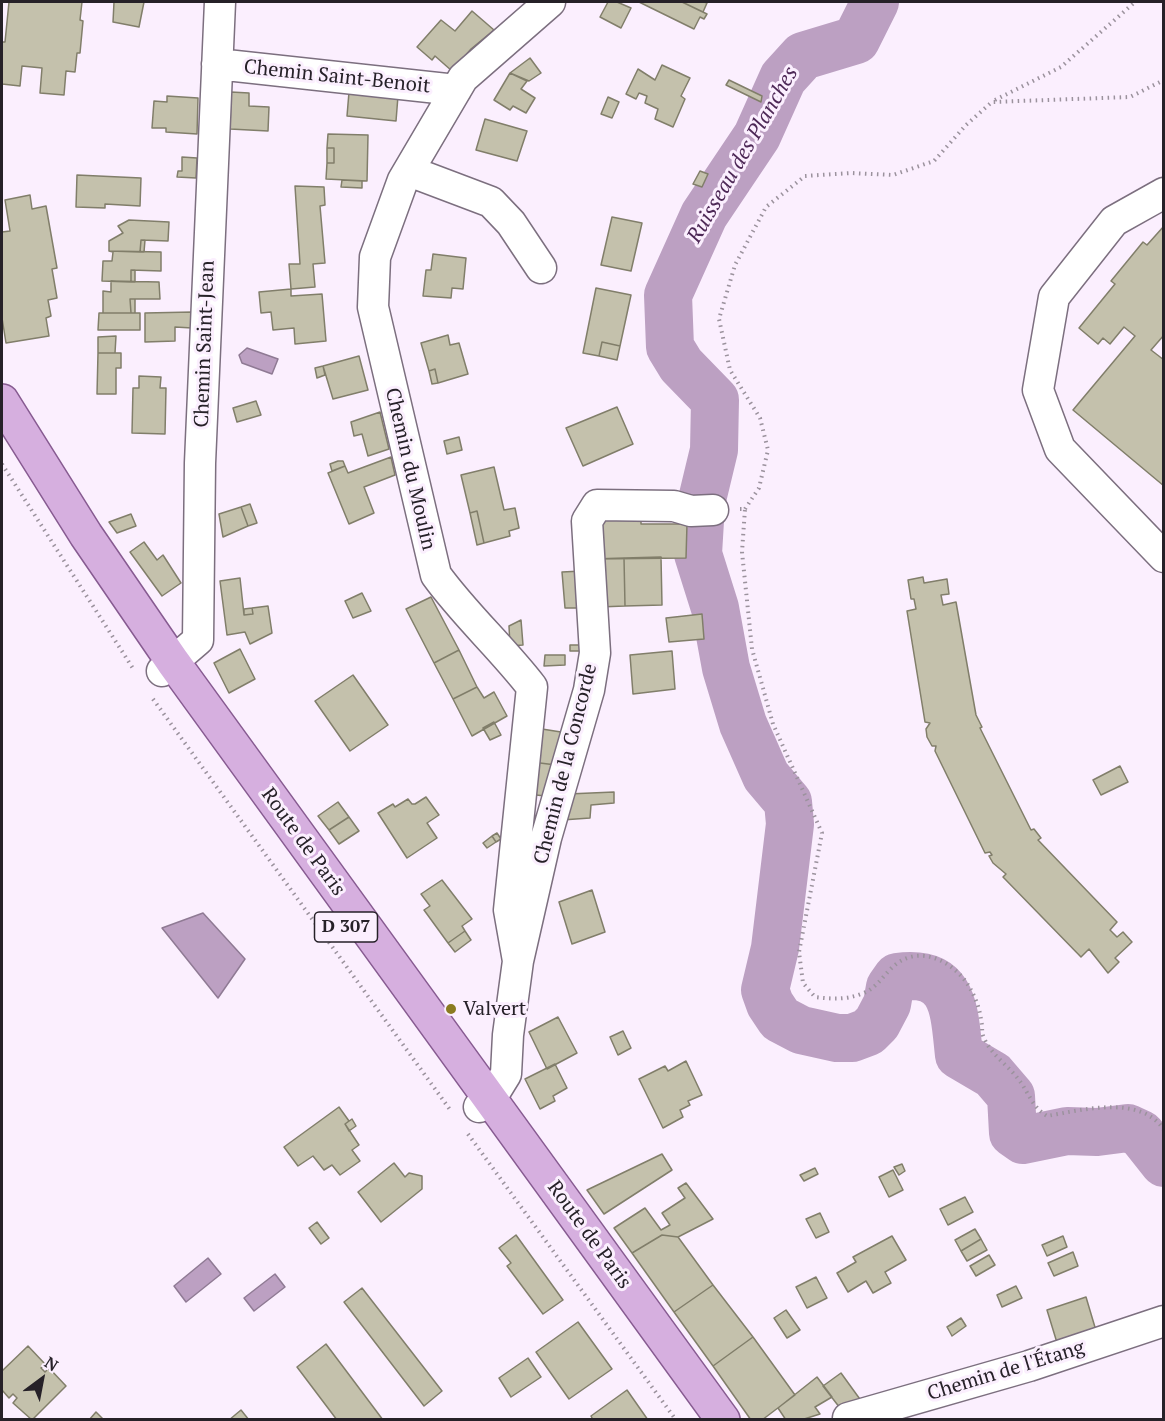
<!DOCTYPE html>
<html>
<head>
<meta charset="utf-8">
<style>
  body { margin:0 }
  #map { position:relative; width:1165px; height:1421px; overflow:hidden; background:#fbeffe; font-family:"PT Serif",serif }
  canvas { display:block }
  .frame { position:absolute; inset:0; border:3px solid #262128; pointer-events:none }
  .north { position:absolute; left:12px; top:1349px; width:60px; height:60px; -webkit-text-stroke:4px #fbeffe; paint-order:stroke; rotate:32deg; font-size:16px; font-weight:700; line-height:24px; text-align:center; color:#262128 }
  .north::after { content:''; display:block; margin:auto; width:21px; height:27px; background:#262128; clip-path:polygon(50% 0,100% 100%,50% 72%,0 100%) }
</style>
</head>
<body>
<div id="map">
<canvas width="1165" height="1421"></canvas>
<div class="frame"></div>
<div class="north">N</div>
</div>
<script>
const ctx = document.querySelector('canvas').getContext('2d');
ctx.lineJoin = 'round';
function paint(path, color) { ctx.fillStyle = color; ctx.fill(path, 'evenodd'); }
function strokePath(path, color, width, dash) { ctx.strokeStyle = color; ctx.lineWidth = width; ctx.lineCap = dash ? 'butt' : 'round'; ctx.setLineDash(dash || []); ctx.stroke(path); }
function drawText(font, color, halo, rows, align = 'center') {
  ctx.font = font + ' "PT Serif",serif'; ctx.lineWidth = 6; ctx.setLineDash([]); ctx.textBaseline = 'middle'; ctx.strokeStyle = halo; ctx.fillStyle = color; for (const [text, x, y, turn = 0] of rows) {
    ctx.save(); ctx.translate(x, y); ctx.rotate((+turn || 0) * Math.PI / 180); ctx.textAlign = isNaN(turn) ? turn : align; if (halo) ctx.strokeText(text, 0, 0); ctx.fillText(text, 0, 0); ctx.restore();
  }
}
const water = new Path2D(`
  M247 348 278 359 272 374 242 363 239 355Z
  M203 913 245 959 218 998 162 928Z
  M208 1258 221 1274 186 1302 174 1286Z
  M275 1274 285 1287 254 1311 244 1298Z`);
paint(water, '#bca0c2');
strokePath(water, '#8f7a94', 1.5);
strokePath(new Path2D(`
  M875 2 856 40 803 56 783 78 757 136 704 215 668 295 670 347 681 365 715 400 714 450 701 504 698 554 715 608 726 668 743 724 766 776 788 802 790 824 775 948 765 990 770 1004 780 1019 801 1030 837 1038H852L868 1032 877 1023 887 1004 890 987 897 977C955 969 954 1010 959 1055L993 1075 1011 1096 1013 1133 1023 1140 1067 1131 1097 1132 1128 1128 1141 1134 1164 1163`), '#bca0c2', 48);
const building = new Path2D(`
  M9 2H82L80 20 83 21 80 53H77L75 72 66 71 64 95 40 93 42 68 22 66 20 86 2 84V42H5Z
  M114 2H144L139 27 113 22Z
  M608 2H617L631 8 621 28 600 17Z
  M639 2H682L707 14 704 19 700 17 694 29Z
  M682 2H704L707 3 703 12Z
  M472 11 494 30 471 49 452 71 435 56 432 60 417 47 441 20 455 31Z
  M530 58 541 73 529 81 510 73Z
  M662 65 690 78 681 96 685 99 673 127 655 119 658 109 645 103 647 96 639 93 636 99 626 94 638 69 655 80Z
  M510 73 527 81 521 89 535 98 526 113 513 106 510 110 494 100Z
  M729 80 762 96 761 102 726 85Z
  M231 92 249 93V106L269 107 268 131 230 129Z
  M349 92 398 96 396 121 347 116Z
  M167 96 198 98 197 134 166 132V128H152L154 101 167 102Z
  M608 97 619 102 612 118 601 114Z
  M485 119 527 131 517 161 476 150Z
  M328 134 368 135 367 181 326 179 327 163H334V148H327Z
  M327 148H334V163H327Z
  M182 157 197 158 196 178 177 177 178 171H182Z
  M700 171 708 174 702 187 693 184Z
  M77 175 141 178 140 206 105 204V208L76 207Z
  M342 180 362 181V188L341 187Z
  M295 186 324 187 325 205 320 206 325 263 313 264 315 287 291 289 289 264H300Z
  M30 195 32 209 46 206 57 268 52 269 57 298 48 300 51 316 46 318 49 336 6 343 2 318V232L10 231 5 200Z
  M612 217 642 223 631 271 601 265Z
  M129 220 169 222 168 241 141 240 140 252 109 251V241L123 233 118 226Z
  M1164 226V335L1151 350 1164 360V486L1073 410 1135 336 1124 327 1110 344 1103 338 1098 344 1079 328 1115 284 1111 281 1143 242 1147 245Z
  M141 240H145L144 252H140Z
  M109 251 161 252V271L131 270V282L102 281 103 261H112L113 252Z
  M433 254 466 258 463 289 452 288 451 298 423 296 426 270H431Z
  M131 270H135V282H131Z
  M111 281 159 282 160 299H130L131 313H103V291L111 292Z
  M596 288 631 295 620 346 602 342 599 356 583 353Z
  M291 289V296L322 294 326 341 295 344 294 328 273 330 271 312 261 313 259 292Z
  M130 299H135V313H131Z
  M193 312 192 328 175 327V341L145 342V313Z
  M99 313H140V330H98Z
  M448 335 450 345 459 343 468 374 438 383 435 369 429 371 421 343Z
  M116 336 115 353H98V337Z
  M602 342 620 346 617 360 599 356Z
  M98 353H121V368H116V394H97Z
  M359 356 368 390 333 399 323 366Z
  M323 366 325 375 317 378 315 368Z
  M435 369 438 383 432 384 429 371Z
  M139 376 161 377 160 388H166L165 434 132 433 133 388H139Z
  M256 401 261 415 237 422 233 408Z
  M617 407 633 444 583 466 566 428Z
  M380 412 389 449 368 456 362 434 354 436 351 422Z
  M459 437 462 450 447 454 444 441Z
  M391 457 395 475 364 487 374 513 349 524 328 473 345 466 348 473Z
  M338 461H343L345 466 332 471 330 464Z
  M494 467 504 510 515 508 519 528 509 531 510 536 484 543 477 511 470 513 461 475Z
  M250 504 257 523 248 526 241 507Z
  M241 507 248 526 223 537 219 514Z
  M477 511 484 543 477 545 470 513Z
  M641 511V524H687L686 558 593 559 600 512Z
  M131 514 136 526 117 533 109 522Z
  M144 542 157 560 163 555 181 583 162 596 130 552Z
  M661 557 662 605 625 606 624 558Z
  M624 558 625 606 599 607 593 559Z
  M582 571 584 608H565L562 572Z
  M923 577 924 583 947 579 949 594 941 595 943 605 956 602 976 715 982 727 980 728 1031 830 1034 829 1041 838 1038 840 1117 922 1110 930 1117 937 1123 932 1132 942 1115 958 1119 962 1108 973 1089 949 1081 957 1003 877 1006 874 993 863 989 856 992 855 990 852 985 853 935 751 936 746H932L927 737 926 729 930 723 925 722 907 611 916 609 914 599H911L908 580Z
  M240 578 244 615 253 614 252 608 268 606 272 633 250 644 245 632 227 635 220 581Z
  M362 593 371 611 353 618 345 601Z
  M431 597 459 650 434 663 406 609Z
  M252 608 253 614 244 615V609Z
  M702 614 704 639 669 642 666 618Z
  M521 620 523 645 510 646 509 626Z
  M570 645H586V651H570Z
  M240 649 255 679 229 693 214 663Z
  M459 650 477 687 453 699 434 663Z
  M672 651 675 689 633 694 630 655Z
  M545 655H565V665L544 666Z
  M353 675 388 725 350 751 315 701Z
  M477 687 484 698 494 692 507 716 472 736 453 699Z
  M494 722 501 735 490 740 483 728Z
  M542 729 561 732 556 765 532 762Z
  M532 762 556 765 553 797 528 794Z
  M1120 766 1128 782 1101 795 1093 780Z
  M614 792V803L591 805 590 818 562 820 568 794Z
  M426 797 439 815 427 823 437 838 407 858 378 813 393 804 395 807 408 799 412 804H415Z
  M338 802 349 817 329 830 318 816Z
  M349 817 359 831 339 844 329 830Z
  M497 833 501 839 496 842 492 836Z
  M492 836 496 842 487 848 483 843Z
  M442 880 472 919 462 926 465 931 448 943 424 910 430 906 421 894Z
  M592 890 605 932 572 944 559 902Z
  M465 931 471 940 455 952 448 943Z
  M558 1017 577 1053 547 1069 529 1032Z
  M623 1031 631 1048 618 1055 610 1037Z
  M686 1061 702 1095 688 1101 690 1105 680 1110 683 1117 663 1128 639 1079 665 1066 668 1071Z
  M555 1064 567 1088 553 1096 555 1101 540 1109 525 1079Z
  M339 1107 349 1121 345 1124 359 1145 352 1150 360 1161 340 1175 332 1165 324 1170 313 1156 298 1166 284 1147Z
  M352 1119 356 1126 349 1131 345 1124Z
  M662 1154 672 1170 604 1214 587 1190Z
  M394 1163 405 1177 409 1173 422 1176V1189L381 1222 358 1192Z
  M902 1164 905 1171 899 1175 894 1167Z
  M815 1168 818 1174 804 1181 800 1175Z
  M893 1170 903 1190 889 1197 879 1177Z
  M686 1183 713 1219 678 1237 662 1235 632 1253 614 1228 645 1208 661 1230 670 1225 662 1213 685 1198 678 1188Z
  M965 1197 973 1212 948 1225 940 1209Z
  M820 1213 829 1232 816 1238 806 1219Z
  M317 1222 329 1238 321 1244 309 1228Z
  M975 1229 981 1239 961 1251 955 1240Z
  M516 1235 563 1300 543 1314 507 1266 511 1263 499 1248Z
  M662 1235 678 1237 713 1285 674 1312 632 1253Z
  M892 1236 906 1260 885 1272 891 1283 873 1293 866 1281 848 1292 837 1273 856 1262 853 1257Z
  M1063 1236 1067 1247 1047 1256 1042 1245Z
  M981 1239 987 1250 967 1261 961 1251Z
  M1073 1252 1078 1266 1054 1276 1048 1263Z
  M989 1255 995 1265 976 1276 970 1266Z
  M816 1277 827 1298 807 1308 796 1287Z
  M713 1285 753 1337 713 1366 674 1312Z
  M1016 1286 1022 1298 1002 1307 997 1295Z
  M362 1288 442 1391 424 1406 344 1302Z
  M1086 1297 1097 1334 1058 1346 1047 1310Z
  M786 1310 800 1330 787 1338 774 1318Z
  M961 1318 966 1326 952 1336 947 1327Z
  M578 1322 612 1369 569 1399 536 1352Z
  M753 1337 795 1395 762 1420H751L713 1366Z
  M326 1344 383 1420H337L297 1367Z
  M28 1346 45 1364 41 1368 45 1372 49 1368 66 1386 32 1420 13 1403 17 1398 13 1394 9 1398 2 1390V1371Z
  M528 1358 541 1377 511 1397 499 1378Z
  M841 1373 862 1402 840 1408 823 1386Z
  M817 1377 832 1397 815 1407 820 1414 801 1420H786L778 1408Z
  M627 1390 648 1420H593L591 1416Z
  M241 1410 249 1420H229Z
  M96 1412 104 1420H89Z`);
paint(building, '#c4c1ac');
strokePath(building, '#817e6a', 1.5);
const minor = new Path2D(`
  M217 64 456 90
  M409 171 491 202 511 223 541 268
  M1164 193 1114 221 1054 297 1038 390 1060 449 1164 557
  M162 671 198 640 200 463 220 2
  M518 961 509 910 532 687C502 648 465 615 436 575L373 307 375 257 403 180 463 78 550 2
  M479 1107 490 1100 506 1074 508 1035 518 961 546 838 589 690 595 653 587 521 597 505 674 506 691 511 713 510
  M848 1418 1029 1366 1164 1321`);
const primary = new Path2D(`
  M2 401 86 535 173 662 723 1420`);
strokePath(minor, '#7c6f7f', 33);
strokePath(primary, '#875b91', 36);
strokePath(new Path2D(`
  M995 100 1061 67 1135 2
  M2 464 134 670
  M740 509H745L742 552 752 649 773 724 822 833 799 952 803 983 815 997C831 999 845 1000 861 994 879 988 884 972 899 962 925 945 958 965 971 990 976 999 980 1010 981 1020 983 1027 981 1032 984 1038 991 1055 1008 1065 1019 1080 1029 1093 1032 1107 1047 1116 1082 1110 1141 1094 1164 1130
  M745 509 759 488 768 450 760 418 730 370 719 319 735 265 766 207 805 176 851 173 893 175 934 161 966 125 992 102 1130 97 1164 80
  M153 699 451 1111
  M468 1134 676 1420`), '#9b929d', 4, [1.5, 4.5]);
strokePath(minor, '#fff', 30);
strokePath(primary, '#d6afdf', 33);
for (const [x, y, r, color] of [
  [451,1009,6,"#8a7b20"]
]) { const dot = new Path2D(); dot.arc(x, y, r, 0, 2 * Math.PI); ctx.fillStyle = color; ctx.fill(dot); strokePath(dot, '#fbeffe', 2); }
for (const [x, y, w] of [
  [346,927,63]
]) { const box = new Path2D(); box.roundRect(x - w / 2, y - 15, w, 30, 4.5); ctx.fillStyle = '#fbeffe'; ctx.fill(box); strokePath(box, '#262128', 1.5); }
drawText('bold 18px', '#262128', null, [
  ["D 307",346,927]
]);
drawText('20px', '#262128', '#fbeffe', [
  ["Chemin Saint-Benoit",337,77,6],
  ["Chemin Saint-Jean",205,344,-88],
  ["Chemin du Moulin",410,469,77],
  ["Chemin de la Concorde",566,764,-76],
  ["Route de Paris",303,842,54],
  ["Route de Paris",589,1235,54],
  ["Chemin de l'Étang",1006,1371,-17]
]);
drawText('20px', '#262128', '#fbeffe', [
  ["Valvert",463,1009]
], 'left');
drawText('italic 21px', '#4e2957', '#fbeffe', [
  ["Ruisseau des Planches",743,155,-60]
]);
</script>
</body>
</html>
